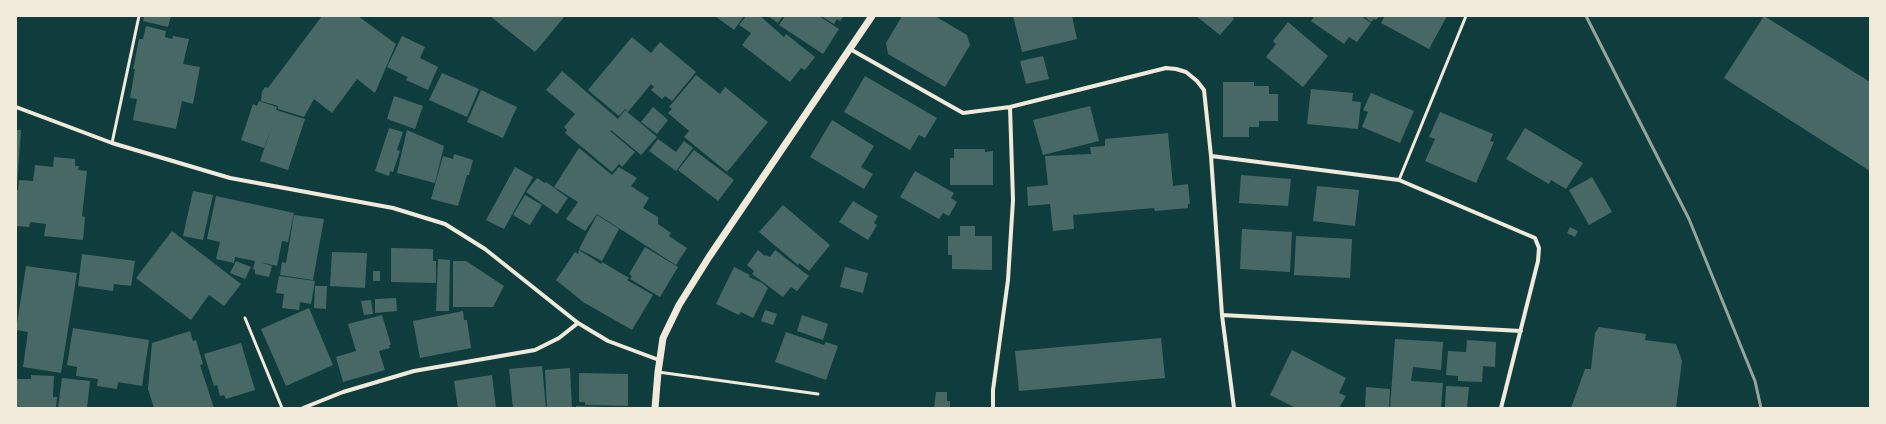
<!DOCTYPE html>
<html>
<head>
<meta charset="utf-8">
<style>
  body { margin:0 }
  #map { position:relative; width:1886px; height:424px; overflow:hidden; background:#0f3d3e; font-family:Jost,sans-serif }
  canvas { display:block }
  .frame { position:absolute; inset:0; border:17px solid #f1e9da; pointer-events:none }
</style>
</head>
<body>
<div id="map">
<canvas width="1886" height="424"></canvas>
<div class="frame"></div>
</div>
<script>
const ctx = document.querySelector('canvas').getContext('2d');
ctx.lineJoin = 'round';
function paint(path, color) { ctx.fillStyle = color; ctx.fill(path, 'evenodd'); }
function strokePath(path, color, width, dash) { ctx.strokeStyle = color; ctx.lineWidth = width; ctx.lineCap = dash ? 'butt' : 'round'; ctx.setLineDash(dash || []); ctx.stroke(path); }
paint(new Path2D(`
  M144 16H171L168 27 143 21Z
  M322 16H358L396 44 375 93 357 79 332 113 314 99 304 117 278 109V106L261 101 262 92 265 87 268 88Z
  M490 16H565L535 52Z
  M715 16H744L734 30Z
  M746 16H760L784 37 786 34 815 57 805 70 801 68 790 82 742 45 751 33 739 25Z
  M768 16H783L778 23Z
  M785 16H819L839 29 823 54 779 25Z
  M821 16H844L840 21 837 19 834 24Z
  M902 16H935L967 35 970 45 945 87 888 54 886 43Z
  M1013 16H1072L1077 39 1022 52Z
  M1196 16H1232L1234 19 1220 35Z
  M1315 16H1361L1371 23 1357 42 1349 37 1344 44 1311 21Z
  M1364 16H1380L1376 20 1374 19 1371 22Z
  M1385 16H1447L1429 49 1381 23Z
  M1764 16 1870 82V171L1724 78Z
  M1288 22 1328 56 1303 87 1266 57 1276 44 1273 41Z
  M146 26 166 31 165 37 172 39 173 36 189 39 183 64 200 67 193 104 182 101 176 129 133 120 137 99 130 98 135 69H133L139 39H143Z
  M402 36 425 47 420 58 438 67 428 90 406 80 408 77 387 67Z
  M632 37 651 53 660 42 696 72 672 101 665 96 662 99 651 90 654 87 651 84 628 112 625 109 619 116 588 90Z
  M1043 56 1049 79 1026 84 1020 61Z
  M562 71 618 119 625 110 657 137 641 155 611 130 610 131 635 152 622 167 619 164 612 172 565 133 567 130 564 127 575 114 546 90Z
  M442 73 479 89 467 117 429 100Z
  M696 75 720 94 725 87 768 122 727 172 684 137 689 131 668 113 672 109 669 107Z
  M865 76 937 118 925 138 919 135 910 150 844 112Z
  M1223 82H1254V86H1269V94H1278V121H1259V127H1249V137H1223Z
  M1311 89 1353 93 1352 101 1361 102 1358 129 1307 124Z
  M481 90 517 107 503 138 467 122Z
  M1371 93 1414 111 1400 143 1362 127 1368 112 1363 110Z
  M394 96 423 106 415 129 387 119Z
  M259 101 277 107 276 110 305 119 288 170 260 161 272 126 264 148 241 140 253 104 257 106Z
  M1090 106 1099 141 1043 155 1033 120Z
  M653 107 668 120 657 134 641 122Z
  M1440 112 1493 134 1490 141 1494 142 1476 183 1425 161 1435 139 1429 137Z
  M832 120 874 146 861 167 873 174 864 189 810 157Z
  M389 128 403 132 397 150 400 151 393 172 390 171 389 176 375 171Z
  M1525 128 1583 163 1566 189 1551 180 1549 184 1506 159Z
  M16 130H21L17 185H16Z
  M407 130 444 146 435 183 397 173Z
  M1168 133 1173 186 1188 184 1190 204H1188V208L1155 211 1154 208 1073 215 1074 229 1053 231 1050 204 1028 206 1027 187 1048 185 1045 156 1091 154 1090 147 1105 146V139Z
  M658 139 676 152 684 141 693 148 676 171 649 151Z
  M579 148 612 175 619 167 637 178 631 186 649 198 643 208 658 217V224L671 233 669 236 687 248 676 265 597 214 585 231 566 219 578 202 554 187Z
  M954 149H985V152L993 151V185H950V158H954Z
  M694 150 734 180 718 201 678 170Z
  M454 154 473 160 469 175H467L458 206 431 199 443 156 453 159Z
  M54 157 75 159V166H79L78 170 87 171 82 216 85 217 83 240 44 236 46 224 30 222 29 227 16 226V190H18L19 180 33 181 35 165 53 167Z
  M515 167 533 177 504 229 486 220Z
  M915 171 954 193 951 198 957 202 949 216 943 213 939 219 900 197Z
  M1241 175 1291 179 1288 206 1239 203Z
  M1592 177 1612 212 1589 225 1569 190Z
  M537 178 545 183 546 182 568 198 557 214 526 192Z
  M1317 186 1359 190 1355 226 1313 221Z
  M193 191 213 195 203 240 183 236Z
  M525 195 542 205 530 225 513 215Z
  M216 196 294 213 288 242 282 241 277 266 260 262 272 266 269 277 255 274V270L253 269 255 261 235 257 234 263 216 259 220 242 207 239Z
  M853 201 878 216 874 223 877 225 868 240 839 222Z
  M783 205 830 245 809 271 799 263 798 265 759 232Z
  M294 215 324 219 313 280 280 275 282 262 286 263Z
  M597 215 619 229 602 261 579 249Z
  M960 226H975V236H992V270L952 269V255H948V236H960Z
  M1570 227 1578 231 1575 237 1567 233Z
  M1242 229 1292 232 1290 272 1240 269Z
  M172 231 241 284 224 306 209 295 191 320 136 278Z
  M1296 236 1352 239 1350 278 1294 275Z
  M645 247 678 267 660 297 630 279 632 276 629 274Z
  M391 248 433 249V261H436V283L391 282Z
  M579 250 601 264 602 262 629 278 627 280 653 295 632 330 583 302 556 280 575 252 578 254Z
  M758 250 765 256 766 255 770 257 775 250 809 276 797 291 791 287 783 297 752 274 754 271 747 265Z
  M332 252 367 253 365 288 330 286Z
  M82 254 135 261 131 286 114 284 113 291 78 286Z
  M438 259 450 260 449 311H436Z
  M236 261 251 267 245 279 230 273Z
  M453 261H466L504 286 493 307H453Z
  M26 266 77 273 61 373 23 367 28 332 16 330Z
  M734 267 750 275 749 277 762 283 768 288 753 318 741 312 739 315 716 304Z
  M845 267 868 273 863 293 840 287Z
  M373 271H380V281H373Z
  M279 276 315 281 311 304 300 302 299 310 282 308 284 294 276 293Z
  M315 286H327L326 309 314 308Z
  M396 298 397 311 375 313V299Z
  M371 300 373 314 364 315 361 301Z
  M309 308 333 365 286 386 261 329Z
  M765 310 777 314 773 325 761 321Z
  M463 311 464 320H467L471 348 420 358 413 321Z
  M382 315 391 345H389L390 348 379 351 385 370 343 382 336 357 356 351 348 324Z
  M802 315 828 324 823 340 797 331Z
  M1599 327 1646 334 1645 340 1676 344 1682 361 1676 408H1571L1585 369H1591L1595 333Z
  M73 328 149 340 142 386 118 382 117 389 97 386 98 379 76 376 77 367 67 365Z
  M190 331 193 341 196 340 203 364 200 365 214 408H154L148 389 152 343Z
  M786 332 824 345 826 342 838 346 826 380 775 362Z
  M1161 338 1165 378 1019 391 1015 351Z
  M1395 339 1443 342 1441 370 1413 367 1411 381 1443 383 1441 408H1390Z
  M1467 340 1496 342 1495 367 1483 366 1482 382 1458 381V376L1446 375 1448 351 1466 352Z
  M241 343 255 390 226 399 224 395 220 396 217 385 214 386 204 354Z
  M1292 350 1346 378 1339 393 1346 396 1339 408H1296L1270 395Z
  M542 366 546 408H513L509 369Z
  M570 368 572 408H547L545 370Z
  M579 373 628 374V406L585 405V402H579Z
  M31 375 54 376 53 397H57L56 408H16V379H31Z
  M492 375 496 408H458L454 381Z
  M62 378 90 381 87 408H58Z
  M1446 386 1469 387 1467 408H1445Z
  M1366 387 1390 389 1389 408H1365Z
  M936 392H947V401H950V408H934Z
  M576 406 606 407V408H576Z`), '#486865');
strokePath(new Path2D(`
  M112 143 139 16
  M1399 180 1466 16
  M245 318 282 408
  M658 372 818 394`), '#f1e9da', 3);
strokePath(new Path2D(`
  M850 49 963 113 1010 107 1166 68 1176 69 1186 72 1197 81 1204 90 1211 156 1222 315 1234 408
  M16 107 112 143 230 178 393 208 445 224 485 249 578 323 608 341 659 360
  M1211 156 1399 180 1535 238 1539 248 1538 261 1501 408
  M1222 315 1521 331
  M303 408 343 392 414 371 535 350 559 338 578 323
  M993 408V390L1008 280 1013 200 1010 107`), '#f1e9da', 4);
strokePath(new Path2D(`
  M655 408 658 372 663 338 679 305 709 257 872 16`), '#f1e9da', 7);
strokePath(new Path2D(`
  M1586 16 1689 219 1755 381 1761 408`), '#97a49c', 3);
</script>
</body>
</html>
